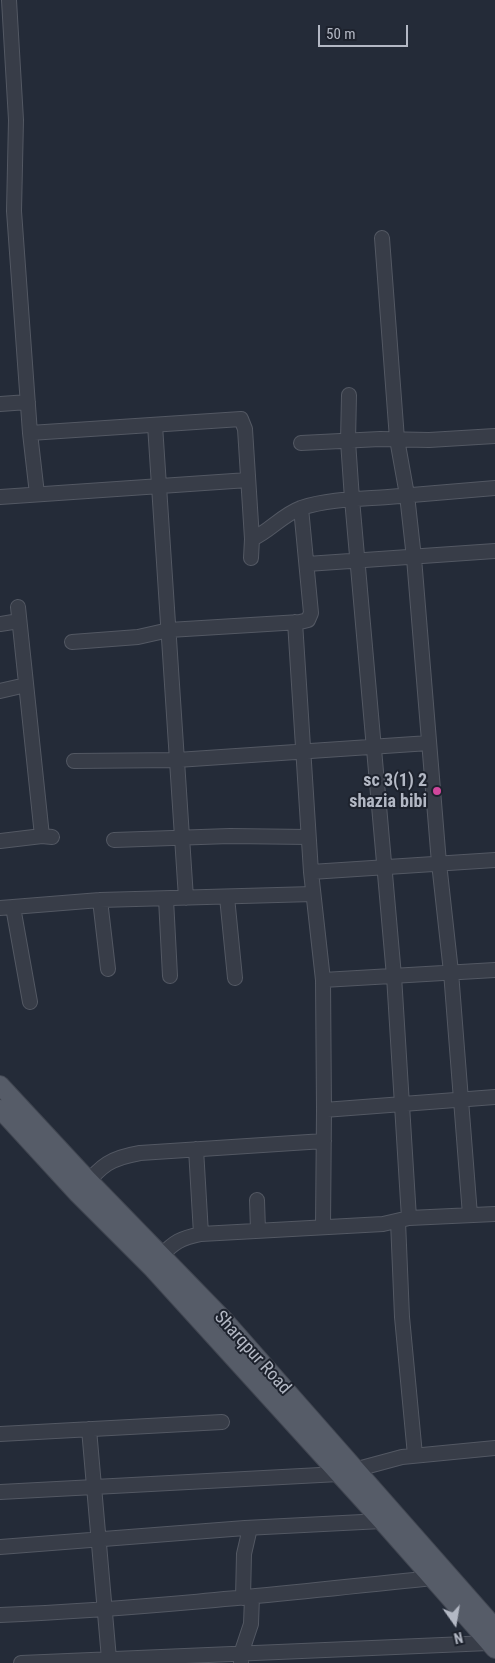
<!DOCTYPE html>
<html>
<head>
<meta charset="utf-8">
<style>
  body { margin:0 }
  #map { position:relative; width:495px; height:1663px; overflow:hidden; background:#242b38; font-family:"Roboto Condensed",sans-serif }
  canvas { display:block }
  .north { position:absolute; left:430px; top:1598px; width:50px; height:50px; -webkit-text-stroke:4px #1d222d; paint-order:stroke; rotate:167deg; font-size:14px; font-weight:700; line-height:20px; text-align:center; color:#b3b8c4 }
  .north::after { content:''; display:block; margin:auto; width:18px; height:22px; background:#b3b8c4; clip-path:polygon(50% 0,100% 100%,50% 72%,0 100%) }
  .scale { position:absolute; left:318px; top:25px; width:90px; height:22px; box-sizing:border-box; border:2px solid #b3b8c4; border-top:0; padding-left:6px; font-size:15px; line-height:18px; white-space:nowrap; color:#b3b8c4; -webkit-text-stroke:4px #1d222d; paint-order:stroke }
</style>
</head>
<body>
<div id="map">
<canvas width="495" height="1663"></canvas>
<div class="north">N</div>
<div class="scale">50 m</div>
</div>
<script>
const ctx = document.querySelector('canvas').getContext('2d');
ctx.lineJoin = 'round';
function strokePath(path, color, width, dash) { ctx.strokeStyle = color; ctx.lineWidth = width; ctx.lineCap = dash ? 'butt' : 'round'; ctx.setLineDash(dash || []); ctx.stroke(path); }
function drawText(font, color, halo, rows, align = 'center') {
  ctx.font = font + ' "Roboto Condensed",sans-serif'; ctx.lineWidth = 4; ctx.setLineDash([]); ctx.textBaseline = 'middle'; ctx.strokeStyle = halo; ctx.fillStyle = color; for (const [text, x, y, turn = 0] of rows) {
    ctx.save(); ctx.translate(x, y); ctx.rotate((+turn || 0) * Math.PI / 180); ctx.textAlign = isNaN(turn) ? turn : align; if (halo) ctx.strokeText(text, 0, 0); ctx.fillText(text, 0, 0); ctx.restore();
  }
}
const minor = new Path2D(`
  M9 0 16 120 14 211 30 433 37 494
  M382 238 397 439 407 495 414 558 439 863 451 972 470 1215
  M349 395 348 441 352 499 394 976 409 1218
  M0 404 28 402
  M155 425 186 898
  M30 433 241 419 245 429 252 539 251 558
  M301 443 380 439 429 440 495 436
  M0 497 248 480
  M252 539C270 531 282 515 301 508 328 499 359 499 388 497 424 494 459 491 495 488
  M307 564 495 551
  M18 607 42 836
  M295 622 311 872 323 980 324 1110 323 1227
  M0 624 19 621
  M72 642 138 637 169 630 300 622 308 620 311 613 301 508
  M0 691 26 685
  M74 761 177 760 429 743
  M114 840 230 836 308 837
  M0 841 42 836 52 837
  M311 872 495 860
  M227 897 235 978
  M166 899 170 976
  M100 900 108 969
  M13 907 30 1002
  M0 908 100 900 313 894
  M323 980 495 970
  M324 1110 495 1097
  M196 1149 201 1234
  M83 1188C101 1165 111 1158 140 1153L324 1141
  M257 1200 258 1230
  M398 1221 402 1317 415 1455
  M161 1256C174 1242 181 1238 201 1234L383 1224 409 1218 495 1214
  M89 1429 109 1659
  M0 1434 222 1422
  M0 1492 339 1474 402 1457 495 1448
  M0 1547 245 1528 382 1521
  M243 1598 244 1554 250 1528
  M0 1615C145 1609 289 1593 433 1578
  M241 1662V1654L251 1624 252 1597
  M21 1663 489 1643`);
const major = new Path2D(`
  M0 1085 89 1181 225 1321 495 1628
  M0 1109 78 1194 153 1269 382 1521 495 1649`);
strokePath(minor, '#535863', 16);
strokePath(major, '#414651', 20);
strokePath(minor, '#383d48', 14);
strokePath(major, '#565c68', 18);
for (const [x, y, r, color] of [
  [437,791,5,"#d1479c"]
]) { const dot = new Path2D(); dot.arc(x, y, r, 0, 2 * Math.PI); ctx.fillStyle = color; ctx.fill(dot); strokePath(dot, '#1d222d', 2); }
drawText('bold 18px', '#b3b8c4', '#1d222d', [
  ["sc 3(1) 2",427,781],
  ["shazia bibi",427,802]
], 'right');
drawText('18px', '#b3b8c4', '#1d222d', [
  ["Sharqpur Road",252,1353,48]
]);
</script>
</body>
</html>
